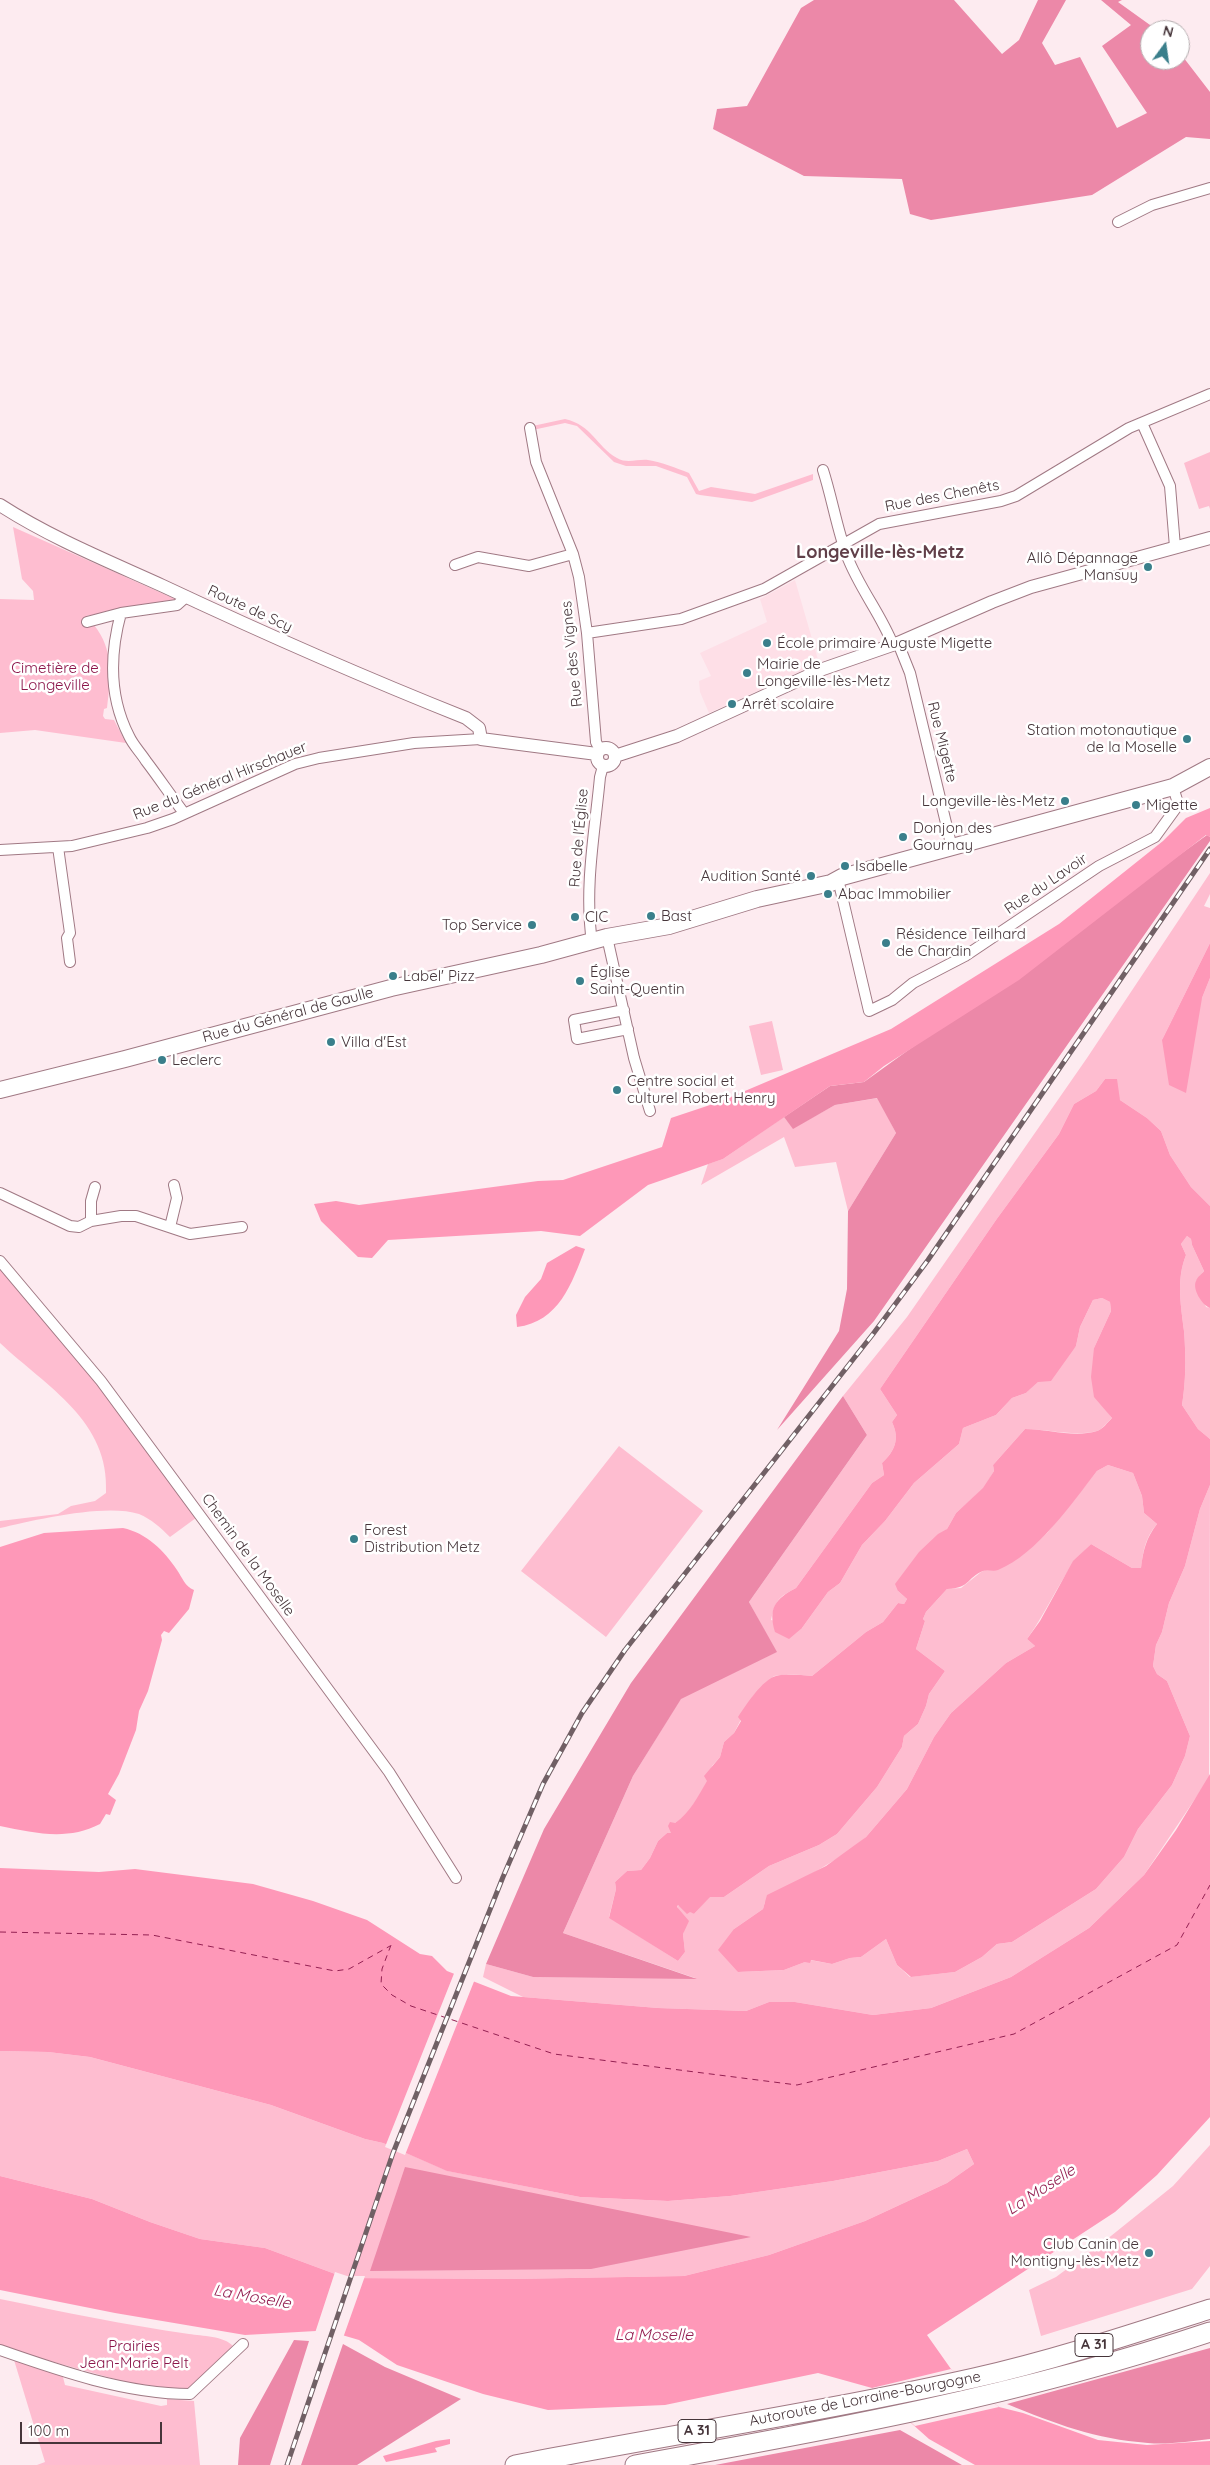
<!DOCTYPE html>
<html>
<head>
<meta charset="utf-8">
<style>
  body { margin:0 }
  #map { position:relative; width:1210px; height:2465px; overflow:hidden; background:#fdebf0; font-family:Quicksand,sans-serif }
  canvas { display:block }
  .north { position:absolute; left:1140px; top:20px; width:50px; height:50px; box-sizing:border-box; background:#fff; border:1px solid #b5aeb0; border-radius:50%; rotate:14deg; font-size:14px; font-weight:700; line-height:20px; text-align:center; color:#46353a }
  .north::after { content:''; display:block; margin:auto; width:18px; height:22px; background:#3a7f8b; clip-path:polygon(50% 0,100% 100%,50% 72%,0 100%) }
  .scale { position:absolute; left:20px; top:2422px; width:142px; height:22px; box-sizing:border-box; border:2px solid #46353a; border-top:0; padding-left:6px; font-size:15px; line-height:18px; white-space:nowrap; color:#46353a; -webkit-text-stroke:4px #fff; paint-order:stroke }
</style>
</head>
<body>
<div id="map">
<canvas width="1210" height="2465"></canvas>
<div class="north">N</div>
<div class="scale">100 m</div>
</div>
<script>
const ctx = document.querySelector('canvas').getContext('2d');
ctx.lineJoin = 'round';
function paint(path, color) { ctx.fillStyle = color; ctx.fill(path, 'evenodd'); }
function strokePath(path, color, width, dash) { ctx.strokeStyle = color; ctx.lineWidth = width; ctx.lineCap = dash ? 'butt' : 'round'; ctx.setLineDash(dash || []); ctx.stroke(path); }
function drawText(font, color, halo, rows, align = 'center') {
  ctx.font = font + ' Quicksand,sans-serif'; ctx.lineWidth = 5; ctx.setLineDash([]); ctx.textBaseline = 'middle'; ctx.strokeStyle = halo; ctx.fillStyle = color; for (const [text, x, y, turn = 0] of rows) {
    ctx.save(); ctx.translate(x, y); ctx.rotate((+turn || 0) * Math.PI / 180); ctx.textAlign = isNaN(turn) ? turn : align; if (halo) ctx.strokeText(text, 0, 0); ctx.fillText(text, 0, 0); ctx.restore();
  }
}
paint(new Path2D(`
  M795 580 819 663 709 713 700 692 699 681 711 676 700 653 767 622 760 599Z`), '#fedfe7');
paint(new Path2D(`
  M565 419C592 425 596 446 617 458 627 464 637 459 648 460 662 462 676 468 689 473L699 491 711 487 755 494 813 474V480L752 502 700 495 696 494 687 477 656 466H626L614 462 577 426 565 423 528 431V427Z
  M1210 452V509L1209 506 1199 509 1184 463Z
  M13 527 175 599 173 602 86 616 89 625H94C114 650 111 677 107 708L104 709 103 716 105 719 114 720 126 743 35 730 0 733V599L34 600 33 591 22 579Z
  M1210 873V894L1204 906 1210 908V943L1162 1040 1202 998 1210 978V1206L1191 1187 1170 1155 1161 1131 1147 1118 1120 1100 1105 1079 1096 1091 1074 1104 1059 1134 996 1220 880 1389 897 1415 892 1422C900 1439 895 1451 882 1463L884 1475 872 1483 796 1588C777 1598 776 1600 771 1620L802 1628 828 1592 840 1583 862 1545 885 1521 914 1483 959 1444 963 1428 996 1415 1012 1398 1026 1393 1076 1346 1080 1327 1093 1300 1102 1298 1110 1302 1111 1311 1094 1348 1106 1410 1112 1418C1108 1421 1102 1430 1097 1431 1076 1437 1046 1429 1025 1429L993 1465 994 1471 984 1488 956 1513 947 1529 898 1591 907 1599 904 1604 898 1603 883 1622 866 1632 812 1676 789 1674 774 1676 753 1696 734 1733 724 1742 720 1757 712 1766 708 1781 693 1806 683 1818 675 1823 671 1833H667L658 1841 650 1858 641 1870 627 1871 615 1882 616 1889 609 1917 678 1961 685 1952 683 1934 685 1926 677 1907 679 1905 694 1914 710 1896 724 1897 769 1866 819 1845 837 1834 877 1787 902 1747 904 1736 918 1724 926 1706 929 1694 945 1671 916 1649 925 1621 923 1619 926 1612 947 1589 961 1588 981 1572 1023 1553 1047 1533 1097 1471 1108 1465 1133 1473 1142 1496 1144 1513 1157 1524C1145 1538 1143 1551 1141 1569L1132 1568 1091 1544C1063 1569 1050 1608 1027 1639L1035 1646 1006 1663 951 1713 934 1737 907 1789 866 1837 848 1852 765 1902 763 1909 734 1929 738 1972 784 1970 810 1960 832 1964 850 1958 861 1957 886 1939 897 1965 910 1977 955 1972 982 1957 997 1944 1012 1942 1096 1889 1124 1857 1138 1829 1172 1785 1185 1756 1190 1736 1167 1681 1157 1674 1153 1666 1156 1645 1162 1632 1169 1603 1185 1566 1200 1509 1210 1485 1209 1778 1144 1875 1089 1928 1011 1977 931 2008 873 2015 795 2002H769L746 2011 658 2008 523 1997 483 1977 486 1964 533 1977 695 1978 563 1933 633 1776 681 1698 776 1652 749 1602 867 1435 843 1396 907 1317 1087 1058Z
  M772 1021 783 1070 761 1075 749 1026Z
  M878 1098 896 1133 848 1211 836 1162 795 1167 784 1137 701 1185 708 1164 723 1159 784 1117 793 1128 835 1105Z
  M1187 1236 1191 1239 1192 1245 1204 1271 1196 1281 1206 1307 1210 1308V1439L1198 1429 1182 1405C1186 1381 1186 1356 1184 1331 1181 1305 1176 1280 1186 1255L1181 1244Z
  M0 1261 101 1381 200 1515 170 1537C161 1528 151 1519 139 1514 106 1503 34 1520 0 1528V1521L58 1514 71 1506 95 1501 106 1493C110 1421 47 1387 0 1343Z
  M619 1446 703 1511 606 1637 521 1571Z
  M0 2051 48 2052 90 2057 271 2105 365 2139 383 2143 448 2171 580 2197 668 2201 730 2196 833 2181 938 2161 967 2149 974 2164 947 2183 865 2221 769 2255 684 2276 512 2279 346 2278 265 2248 200 2239 150 2222 92 2199 0 2176Z
  M1210 2145V2266L1192 2289 1041 2336 1029 2290 1056 2277 1106 2240 1173 2186Z
  M0 2299C63 2312 126 2325 189 2334 202 2336 224 2336 233 2346L187 2390 129 2383 0 2347Z
  M14 2360 62 2373 65 2385 161 2406 167 2405V2399L194 2401 200 2465H37L45 2462Z`), '#febdd0');
paint(new Path2D(`
  M814 0H954L1002 54 1019 40 1038 0H1066L1042 43 1055 65 1080 57 1117 128 1147 113 1102 46 1131 25 1101 0H1122L1118 2 1157 30H1150V60H1180V53L1210 92V139L1186 137 1092 195 931 220 910 214 902 179 804 176 713 129 717 109 747 106 801 8Z
  M1207 835 1210 837V841L874 1321 777 1430 839 1331 847 1289 848 1211 896 1133 877 1098 835 1105 793 1129 784 1117 830 1086 864 1082Z
  M843 1396 867 1435 749 1602 777 1652 681 1699 633 1776 563 1933 697 1979 533 1977 486 1964 544 1829 631 1683Z
  M405 2167 751 2237 591 2269 370 2271Z
  M294 2340 309 2341 270 2465H238L240 2438Z
  M343 2344 385 2367 461 2399 357 2465H301Z
  M1210 2348V2439C1190 2441 1168 2445 1148 2443 1095 2439 1056 2424 1007 2404Z
  M900 2430 962 2465H715Z`), '#ec88a8');
paint(new Path2D(`
  M1210 808V837L1206 835 1019 980 884 1066 864 1082 830 1086 723 1159 648 1185 580 1236 541 1231 388 1240 372 1258 358 1257 321 1221 314 1204 336 1201 359 1205 538 1181 563 1180 662 1147 671 1118 719 1102 891 1029 1059 924 1163 841 1186 818Z
  M1210 943V978L1202 998 1186 1093 1169 1085 1162 1040Z
  M1105 1079H1117L1120 1100 1147 1118 1161 1131 1170 1155 1191 1187 1210 1206V1308C1202 1305 1192 1289 1196 1281 1197 1277 1202 1274 1204 1271L1192 1245 1191 1239 1187 1236 1181 1244 1186 1255C1176 1280 1181 1305 1184 1331 1186 1356 1186 1381 1182 1405L1198 1429 1210 1439V1485L1200 1509 1185 1566 1169 1603 1162 1632 1156 1645 1153 1666 1157 1674 1167 1681 1190 1736 1185 1756 1172 1785 1138 1829 1124 1857 1096 1889 1012 1942 997 1944 982 1957 955 1972 911 1977 897 1965 886 1939 861 1957 850 1958 832 1964 811 1960 810 1963 805 1962 784 1970 738 1972 718 1950 734 1929 763 1909 767 1895 826 1866 866 1837 907 1789 934 1737 951 1713 1006 1663 1035 1646 1027 1639 1040 1621 1073 1561 1091 1544 1132 1568H1141C1143 1551 1146 1538 1157 1524L1144 1513 1142 1496 1133 1473 1108 1465 1097 1471C1072 1503 1037 1554 998 1570 993 1572 988 1569 983 1571 966 1578 971 1588 947 1589L926 1612 923 1619 925 1621 916 1649 945 1671 929 1694 926 1706 918 1724 904 1736 902 1747 877 1787 837 1834 819 1845 769 1866 724 1897H710L694 1914 690 1912 687 1914 678 1905 677 1907 689 1921 683 1934 685 1952 678 1961 609 1918 616 1889 615 1882 627 1871 641 1870 650 1858 658 1841 667 1833H671L668 1826 670 1822 675 1823C690 1813 698 1796 707 1781L704 1776 720 1757 724 1742 734 1733 741 1721 738 1717C745 1706 763 1679 776 1676 787 1673 800 1675 812 1676L866 1632 883 1622 898 1603 904 1604 907 1599 898 1591 895 1584 919 1552 938 1534 947 1529 956 1513 983 1488 994 1471 993 1465 1025 1429C1047 1429 1075 1438 1097 1431 1102 1430 1108 1422 1112 1418L1094 1397 1091 1377 1094 1348 1111 1311 1110 1302 1102 1298 1093 1300 1080 1327 1076 1346 1051 1381 1038 1382 1026 1393 1012 1398 996 1415 963 1428 959 1444 914 1483 885 1521 862 1545 840 1583 828 1592 802 1628 789 1639 775 1632C768 1608 775 1599 796 1588L872 1483 884 1475 882 1463C895 1451 900 1439 892 1422L897 1415 880 1389 996 1220 1059 1134 1074 1104 1096 1091Z
  M576 1246 585 1249C572 1283 559 1322 517 1327L516 1315 525 1297 541 1279 547 1263Z
  M123 1528C146 1533 164 1550 177 1570 182 1577 185 1587 194 1590L189 1609 169 1633 164 1631 161 1635 162 1640 148 1691 139 1711 136 1730 119 1774 108 1794 116 1800 110 1815 106 1814 100 1824C67 1841 35 1833 0 1826V1547L44 1533Z
  M1210 1774V2117L1157 2175 1115 2212 927 2335 951 2369 999 2407 1023 2413 1098 2440 1147 2445 1210 2441V2465H975L929 2439 872 2388 818 2373 665 2405 548 2410 483 2394 397 2365 359 2340 342 2335 316 2331 245 2335 115 2313 0 2290V2176L92 2199 150 2222 200 2239 265 2248 346 2278 512 2279 684 2276 769 2255 865 2221 947 2183 974 2164 967 2149 938 2161 833 2181 730 2196 668 2201 580 2197 447 2171 383 2143 365 2139 271 2105 90 2057 48 2052 0 2051V1868L99 1872 135 1869 253 1884 313 1901 367 1920 420 1954 432 1956 447 1971 511 1996 658 2008 746 2011 769 2002H795L873 2015 931 2008 1011 1977 1089 1928 1144 1875 1176 1830Z
  M450 2439V2444L435 2448 437 2452 386 2462 383 2456 436 2441Z`), '#fe98b8');
paint(new Path2D(`
  M455 1971 475 1979 405 2155 385 2147Z
  M335 2272 347 2276H365L343 2338 315 2333Z
  M951 2369 999 2407 915 2426 872 2388Z`), '#fdebf0');
strokePath(new Path2D(`
  M0 1932 152 1935 335 1971 349 1969 390 1946
  M391 1945 382 1969 381 1984 392 1995 411 2006 554 2054 797 2085 1014 2034 1177 1945 1210 1885`), '#942052', 1, [6, 5]);
const minor = new Path2D(`
  M1118 222 1152 205 1210 188
  M1142 423 1170 486 1175 547
  M530 428 536 462 573 554 579 577 587 633 596 742 600 750
  M823 470C832 498 837 529 847 556 859 588 881 614 893 645
  M455 565 478 557 529 566 573 554
  M87 622 121 613
  M587 633 681 619 764 589 879 524 1001 501 1016 496 1129 428 1210 394
  M898 643 910 673 952 848
  M184 813C171 796 159 778 146 761 141 753 133 745 129 736 109 697 110 653 121 613L177 605 186 597
  M58 847 70 933 67 938 70 962
  M0 850 72 846 147 828 173 819 295 764 319 758 414 743 481 739
  M838 879 869 1011 892 1000 913 983 965 956 1099 866 1155 837 1176 808 1177 800 1173 787
  M607 937 634 1058 650 1111
  M592 942C584 888 595 831 600 777L603 766
  M624 1010 574 1020 577 1039 628 1029
  M0 1193 70 1226 79 1227 91 1221 121 1216H136L190 1234 242 1227
  M91 1221V1201L95 1187
  M170 1227 177 1198 174 1185
  M0 1261 101 1381 389 1772 456 1878
  M0 2350C60 2371 126 2394 190 2394L243 2344`);
const tertiary = new Path2D(`
  M0 505C51 538 108 561 163 586 263 633 363 677 466 718L479 728 481 739 597 754
  M597 757a9 9 0 1 1 18 0a9 9 0 1 1-18 0Z
  M615 756 677 736 823 669 898 643 992 602 1031 587 1210 538`);
const primary = new Path2D(`
  M0 1090 125 1059 391 988 541 955 607 937 669 926 757 899 831 883 842 877 1173 787 1210 767`);
const motorway = new Path2D(`
  M515 2465C668 2435 822 2412 974 2378 1054 2360 1132 2334 1210 2309
  M635 2465C830 2430 1022 2395 1210 2332`);
strokePath(minor, '#a07984', 12);
strokePath(tertiary, '#a07984', 14);
strokePath(primary, '#a07984', 18);
strokePath(motorway, '#a07984', 21);
strokePath(minor, '#fff', 10);
strokePath(tertiary, '#fff', 12);
strokePath(primary, '#fff', 16);
strokePath(motorway, '#fff', 19);
const rail = new Path2D(`
  M287 2465 393 2153 503 1877 543 1784 582 1713 625 1650 873 1334 928 1260 1210 849`);
strokePath(rail, '#716065', 5);
strokePath(rail, '#fff', 3, [9]);
for (const [x, y, r, color] of [
  [1148,567,5,"#3a7f8b"],
  [767,643,5,"#3a7f8b"],
  [747,673,5,"#3a7f8b"],
  [732,704,5,"#3a7f8b"],
  [1187,739,5,"#3a7f8b"],
  [1065,801,5,"#3a7f8b"],
  [1136,805,5,"#3a7f8b"],
  [903,837,5,"#3a7f8b"],
  [845,866,5,"#3a7f8b"],
  [811,876,5,"#3a7f8b"],
  [828,894,5,"#3a7f8b"],
  [651,916,5,"#3a7f8b"],
  [575,917,5,"#3a7f8b"],
  [532,925,5,"#3a7f8b"],
  [886,943,5,"#3a7f8b"],
  [393,976,5,"#3a7f8b"],
  [580,981,5,"#3a7f8b"],
  [331,1042,5,"#3a7f8b"],
  [162,1060,5,"#3a7f8b"],
  [617,1090,5,"#3a7f8b"],
  [354,1539,5,"#3a7f8b"],
  [1149,2253,5,"#3a7f8b"]
]) { const dot = new Path2D(); dot.arc(x, y, r, 0, 2 * Math.PI); ctx.fillStyle = color; ctx.fill(dot); strokePath(dot, '#fff', 2); }
for (const [x, y, w] of [
  [1094,2345,38],
  [697,2431,38]
]) { const box = new Path2D(); box.roundRect(x - w / 2, y - 11.5, w, 23, 4); ctx.fillStyle = '#fff'; ctx.fill(box); strokePath(box, '#46353a', 1); }
drawText('bold 14px', '#46353a', null, [
  ["A 31",1094,2345],
  ["A 31",697,2431]
]);
drawText('15px', '#46353a', '#fff', [
  ["Rue des Chenêts",942,496,-11],
  ["Route de Scy",250,609,25],
  ["Rue des Vignes",572,654,-96],
  ["Rue Migette",942,742,76],
  ["Rue du Général Hirschauer",220,781,-22],
  ["Rue de l'Église",579,838,-85],
  ["Rue du Lavoir",1046,884,-34],
  ["Rue du Général de Gaulle",288,1015,-15],
  ["Chemin de la Moselle",248,1555,54],
  ["Autoroute de Lorraine-Bourgogne",865,2399,-11]
]);
drawText('15px', '#46353a', '#fff', [
  ["Allô Dépannage",1138,558,"right"],
  ["Mansuy",1138,575,"right"],
  ["École primaire Auguste Migette",777,643],
  ["Mairie de",757,664],
  ["Longeville-lès-Metz",757,681],
  ["Arrêt scolaire",742,704],
  ["Station motonautique",1177,730,"right"],
  ["de la Moselle",1177,747,"right"],
  ["Longeville-lès-Metz",1055,801,"right"],
  ["Migette",1146,805],
  ["Donjon des",913,828],
  ["Gournay",913,845],
  ["Isabelle",855,866],
  ["Audition Santé",801,876,"right"],
  ["Abac Immobilier",838,894],
  ["Bast",661,916],
  ["CIC",585,917],
  ["Top Service",522,925,"right"],
  ["Résidence Teilhard",896,934],
  ["de Chardin",896,951],
  ["Église",590,972],
  ["Saint-Quentin",590,989],
  ["Label' Pizz",403,976],
  ["Villa d'Est",341,1042],
  ["Leclerc",172,1060],
  ["Centre social et",627,1081],
  ["culturel Robert Henry",627,1098],
  ["Forest",364,1530],
  ["Distribution Metz",364,1547],
  ["Club Canin de",1139,2244,"right"],
  ["Montigny-lès-Metz",1139,2261,"right"]
], 'left');
drawText('15px', '#8b154a', '#fff', [
  ["Cimetière de",55,668],
  ["Longeville",55,685],
  ["Prairies",134,2346],
  ["Jean-Marie Pelt",134,2363]
]);
drawText('italic 16px', '#942052', '#fff', [
  ["La Moselle",1041,2190,-33],
  ["La Moselle",252,2297,10],
  ["La Moselle",654,2335]
]);
drawText('bold 18px', '#613f49', '#fff', [
  ["Longeville-lès-Metz",880,553]
]);
</script>
</body>
</html>
